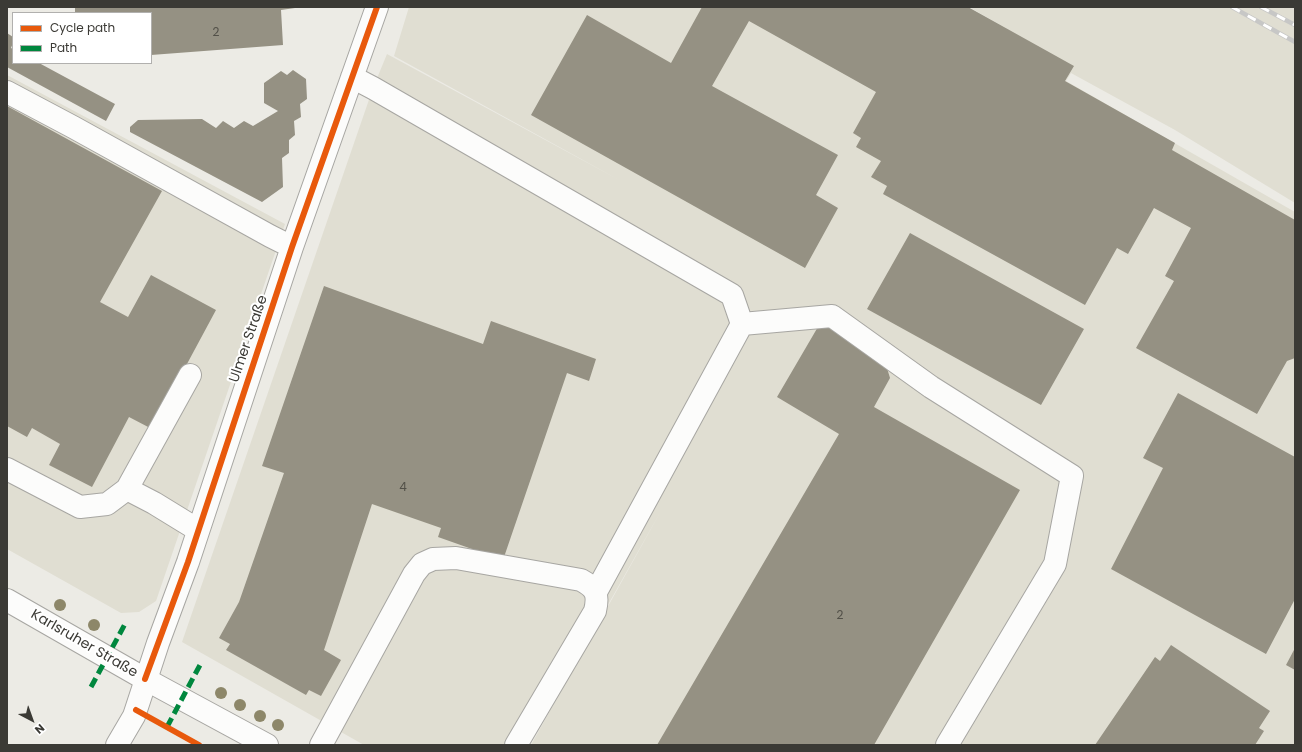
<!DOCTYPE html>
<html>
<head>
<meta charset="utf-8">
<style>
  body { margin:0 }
  #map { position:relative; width:1302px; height:752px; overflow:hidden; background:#ecebe5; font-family:Poppins,sans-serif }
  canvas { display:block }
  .frame { position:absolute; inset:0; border:8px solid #3b3a35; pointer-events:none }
  .legend { position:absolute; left:12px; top:12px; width:140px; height:52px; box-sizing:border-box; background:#fff; border:1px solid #b1b0ae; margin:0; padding:5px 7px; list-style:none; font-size:12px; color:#3b3a35 }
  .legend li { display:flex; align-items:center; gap:8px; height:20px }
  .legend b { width:20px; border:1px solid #b1b0ae }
  .north { position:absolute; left:12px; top:700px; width:40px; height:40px; -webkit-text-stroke:3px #fff; paint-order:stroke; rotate:139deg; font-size:11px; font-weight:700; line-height:16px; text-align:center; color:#3b3a35 }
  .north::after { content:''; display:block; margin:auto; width:14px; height:18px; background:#3b3a35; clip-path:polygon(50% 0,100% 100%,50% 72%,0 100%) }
</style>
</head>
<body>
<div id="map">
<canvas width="1302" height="752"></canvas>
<div class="frame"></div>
<ul class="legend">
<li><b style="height:5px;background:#e8590c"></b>Cycle path</li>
<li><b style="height:5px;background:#00873e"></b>Path</li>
</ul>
<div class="north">N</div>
</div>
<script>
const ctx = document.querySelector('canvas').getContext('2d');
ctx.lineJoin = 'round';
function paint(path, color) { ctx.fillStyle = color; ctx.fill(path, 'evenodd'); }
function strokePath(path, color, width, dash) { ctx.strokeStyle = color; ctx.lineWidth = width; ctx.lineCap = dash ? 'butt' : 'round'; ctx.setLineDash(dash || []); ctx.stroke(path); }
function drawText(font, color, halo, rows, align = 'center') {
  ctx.font = font + ' Poppins,sans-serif'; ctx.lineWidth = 4; ctx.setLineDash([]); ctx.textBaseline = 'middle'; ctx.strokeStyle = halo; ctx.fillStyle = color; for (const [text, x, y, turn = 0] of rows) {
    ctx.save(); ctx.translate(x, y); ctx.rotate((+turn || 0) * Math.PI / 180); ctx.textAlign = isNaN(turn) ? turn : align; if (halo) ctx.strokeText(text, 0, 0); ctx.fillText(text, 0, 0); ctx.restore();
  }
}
paint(new Path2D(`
  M409 7H967L1009 30 969 7H1295V203L1175 130 1071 73 1066 81 1295 212V745H531L662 509 529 745H364L182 642 373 88 387 54 621 181 394 56Z
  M7 75 285 224 156 601 139 612 121 613 7 549Z`), '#e0ded2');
paint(new Path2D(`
  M75 7H295V8L281 10 283 45 151 55V13H75Z
  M702 7H968L1074 66 1065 81 1175 143 1172 150 1295 220V358L1287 361 1257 414 1136 348 1174 281 1165 276 1191 228 1154 208 1128 254 1117 248 1085 305 883 194 887 186 871 177 881 161 856 147 861 138 853 133 876 92 749 21 712 86 838 155 816 195 838 208 805 268 531 115 587 15 671 63Z
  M7 33 13 37V43L11 48 13 49V63H39L115 104 106 121 7 67Z
  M293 70 306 79 307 99 300 104 301 117 294 121 295 135 289 140V153L282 158 283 187 262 202 130 132V127L138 120 202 119 216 128 223 121 234 128 244 121 253 126 278 111 264 103V83L281 71 287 75Z
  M7 106 162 191 100 302 128 317 151 275 216 310 152 429 129 417 92 487 49 465 60 444 32 428 27 437 7 426Z
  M910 233 1084 329 1041 405 867 309Z
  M324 286 483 344 491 321 596 359 589 381 567 373 503 560 438 537 441 528 372 504 324 650 341 660 321 696 309 690 306 695 226 650 230 644 219 638 239 602 284 473 262 466Z
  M822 320 883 355 890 378 874 407 1020 490 874 745H657L839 434 777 397Z
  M1178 393 1295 457V599L1266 654 1111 569 1163 468 1143 458Z
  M1171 645 1270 711 1259 728 1264 731 1255 745H1095L1155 657 1160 661Z
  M1295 648V670L1286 665Z`), '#959183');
const minor = new Path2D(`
  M352 77 373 88 732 295 742 324 596 592
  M7 92 73 127 270 236 292 247
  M742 324 832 316 931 387 1072 476 1055 564 947 745
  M7 469 80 507 107 504 127 489 190 375
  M127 489 154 503 198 530
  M117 745 134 716 136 710 158 643 188 562 292 247 377 7
  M321 745 414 574 422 564 433 559 456 558 581 580C596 588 599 594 595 611L516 745`);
const major = new Path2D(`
  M7 600 145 679 267 745`);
strokePath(minor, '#a7a6a2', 24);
strokePath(major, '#a7a6a2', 24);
strokePath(minor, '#fcfcfb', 22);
strokePath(major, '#fcfcfb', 22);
const rail = new Path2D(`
  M1232 7 1295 42
  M1261 7 1295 25`);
strokePath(rail, '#c7c7c6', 4.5);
strokePath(rail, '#fff', 3, [9]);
strokePath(new Path2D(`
  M91 687 125 624
  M167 727 200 665`), '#00873e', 5, [10, 5]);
strokePath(new Path2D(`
  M145 679 188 562 292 247 377 7
  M136 710 199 745`), '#e8590c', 6);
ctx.fillStyle = '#8d8769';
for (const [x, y] of [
  [60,605],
  [94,625],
  [221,693],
  [240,705],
  [260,716],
  [278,725]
]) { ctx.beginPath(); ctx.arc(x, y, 6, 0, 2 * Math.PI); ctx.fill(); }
drawText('12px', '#525048', null, [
  ["2",216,33],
  ["4",403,488],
  ["2",840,616]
]);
drawText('14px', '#3b3a35', '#fff', [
  ["Ulmer Straße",249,339,-71],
  ["Karlsruher Straße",84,644,30]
]);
</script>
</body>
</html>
